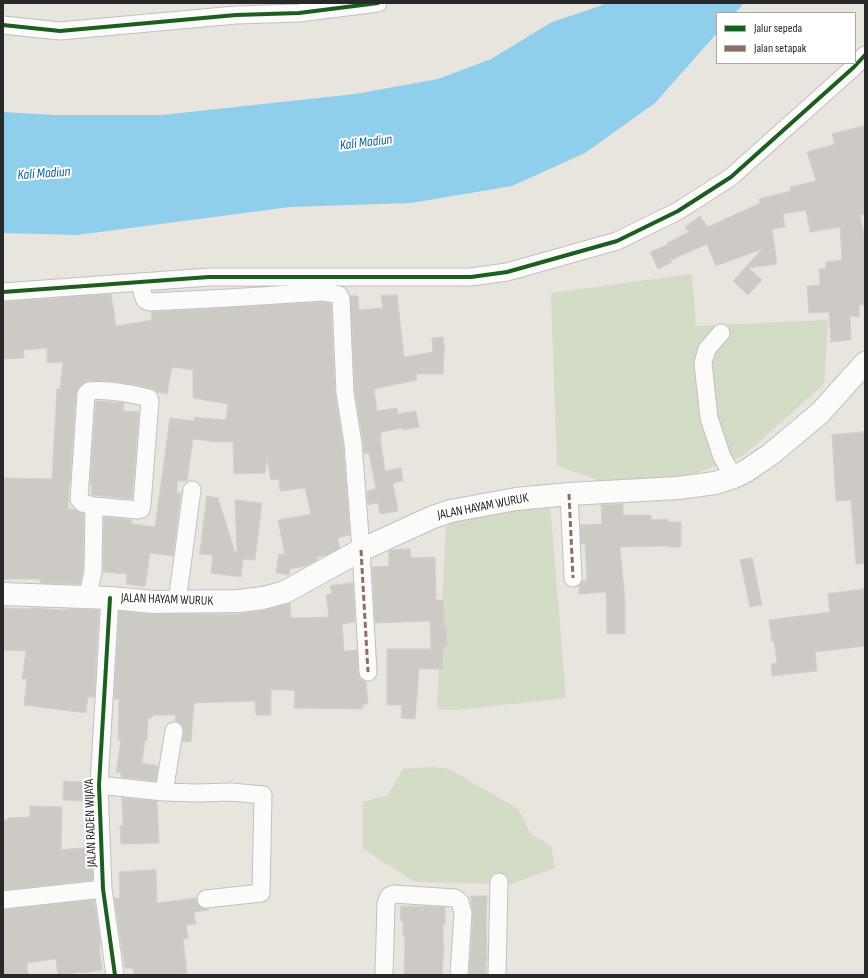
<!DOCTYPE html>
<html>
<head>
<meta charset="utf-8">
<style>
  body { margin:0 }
  #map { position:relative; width:868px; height:978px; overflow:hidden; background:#e8e4de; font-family:"Sofia Sans Condensed",sans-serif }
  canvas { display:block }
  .frame { position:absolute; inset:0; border:4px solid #292929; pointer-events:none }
  .legend { position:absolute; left:716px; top:12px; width:140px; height:52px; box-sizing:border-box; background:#fff; border:1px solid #a9a9a9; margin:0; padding:5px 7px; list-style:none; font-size:12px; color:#292929 }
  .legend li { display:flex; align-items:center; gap:8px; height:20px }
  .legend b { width:20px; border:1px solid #a9a9a9 }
</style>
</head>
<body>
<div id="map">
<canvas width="868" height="978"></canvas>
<div class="frame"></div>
<ul class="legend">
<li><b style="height:5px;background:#1b5e20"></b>Jalur sepeda</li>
<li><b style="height:5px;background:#8d6e63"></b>Jalan setapak</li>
</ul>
</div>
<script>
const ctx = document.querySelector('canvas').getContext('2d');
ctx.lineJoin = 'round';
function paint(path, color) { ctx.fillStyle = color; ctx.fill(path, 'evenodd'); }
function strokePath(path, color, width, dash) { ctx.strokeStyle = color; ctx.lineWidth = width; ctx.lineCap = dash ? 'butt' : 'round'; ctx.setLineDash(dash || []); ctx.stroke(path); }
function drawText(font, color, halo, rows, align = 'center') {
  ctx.font = font + ' "Sofia Sans Condensed",sans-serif'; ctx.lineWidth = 4; ctx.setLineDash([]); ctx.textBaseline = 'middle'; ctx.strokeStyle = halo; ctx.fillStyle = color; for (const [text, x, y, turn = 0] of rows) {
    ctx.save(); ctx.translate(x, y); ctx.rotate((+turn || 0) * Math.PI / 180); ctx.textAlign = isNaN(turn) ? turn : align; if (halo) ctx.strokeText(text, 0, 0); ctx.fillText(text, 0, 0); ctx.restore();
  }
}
paint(new Path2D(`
  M692 274 696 326 828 320 824 384 743 456 688 476 604 482 557 466 551 293Z
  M550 504 566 698 457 710 437 709 446 522Z
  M433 767 449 769 518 809 531 834 551 846 555 868 511 884 415 882 363 849V802L388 795 403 769Z`), '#d3dcc5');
paint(new Path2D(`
  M605 3H744L735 13H717V33L655 103 585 153 512 186 411 203 290 207 77 235 3 233V112L54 115H162L355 94 438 79 491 59 552 22 600 6Z`), '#90cfeb');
const building = new Path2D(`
  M865 126V214L860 215 865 239V305H859V317L850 316 851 340 831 342 829 312 809 313 807 286 820 285 819 269H826V262L842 260 840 227 810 232 806 210 783 214 785 227 772 229 777 264 749 268 762 280 748 295 733 281 762 249 716 266 707 244 671 260 672 262 658 269 650 252 667 245V243L689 232 685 227 700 216 708 227 760 203 759 199 791 191 790 187 816 181 807 152 835 144 832 134Z
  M111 294 116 326 152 320 151 312 323 302 331 304 335 393 343 444 350 535 337 538 340 548 327 555 317 557V560L306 566 290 569 289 575 276 573 279 554 285 555 278 520 311 514 305 488 280 491 279 479 271 480 267 458 265 473 234 474 233 442H217L193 439 187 481H177V493H181L173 556 150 553 145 587 126 584 127 574 103 572 104 517 132 520V524L155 527 170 418 194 421V417L226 420 228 404 193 398V370L172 367 167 394 157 392 156 390 151 388 137 385 112 381H88L82 384 79 387 76 393 70 483H69L68 509 75 510 79 512 84 514 83 571 80 584 40 583 41 579H3V478L52 479 57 389H60L63 362 47 363V348L23 350 24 358 3 359V302Z
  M397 295 404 357 433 352 432 338 443 337 445 353H444L443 374H416L417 380 374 389 377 411 397 408 398 414 416 411 419 427 403 430V428L381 432V437H380L385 471 401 468 403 481 393 483 398 511 380 514 378 503 368 505 367 491 376 489 369 453 364 454 363 441 355 392 350 296H358L359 310 383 308 381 296Z
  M96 401 124 403 123 411 139 412 132 499 91 495 92 485H90Z
  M865 432V563L856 564 851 500 836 501 832 435Z
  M207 496 218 498 235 552H237L235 500 262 503 255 560 243 559 241 577 211 573 213 555 200 554Z
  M623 504V515H651V520L668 519V522H681V547H668V546L620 547 625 600V634H607L606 592 579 594V586L582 581H587L585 544H581L580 525 602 524 601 505Z
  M410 549 411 558 435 557 436 600H443L444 626H446L447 646 443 647 442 669H419L415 719 401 718 402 705H387V649H431L430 621 375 623 372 567 389 566V551L392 550Z
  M752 558 762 605 750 607 740 560Z
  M353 583 355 622 342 624 344 651 357 650 358 673 360 678 363 681 366 682 368 704H363V709L294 708 295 690H271V715H256L255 701 194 703 191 742 182 741 184 733 183 728 181 724 175 721 176 715H152V718H148L147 740H145L142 763 158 766 156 781 121 777V773L116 772 121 740H118L119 699H114L119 611 154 614H239L265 610 290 603 291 618 329 617 326 595 332 594 330 586Z
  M865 589V646L815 652 817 671 772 676 771 664 777 663 774 641 772 642 769 620 830 612 828 594Z
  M3 608 31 609V608L67 610V609L99 610 94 697H88L86 713 24 705 27 679H22L26 651 3 650Z
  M64 781 84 782 82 801 63 800Z
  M122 798 157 801 159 843 121 844 120 826H123Z
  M30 806 62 807 61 850 90 847 93 880 3 890V820H8V818L30 817Z
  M156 870 157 903 196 898 198 905 202 908 209 909V910L194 912 196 924 186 925 188 939H183L187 973 169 975H134L133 968H125L114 898H120L119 872Z
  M471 896H487L486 922 487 956V962H486V975H469L473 914 471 903Z
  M94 900 101 945 99 946 102 970 82 973V972L58 975 56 959H54L27 963 28 975H3V910Z
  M401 906 445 907V924H443V947H444L442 975H404L405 936H403V921H401Z`);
paint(building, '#cdcac5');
strokePath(building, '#d3d0ca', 1);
const minor = new Path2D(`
  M3 25 60 31 236 15 299 13 378 3
  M140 282 143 295 145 300 149 302 229 298 324 292 339 295 341 299 345 393 353 443 361 550 368 672
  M3 292 209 277H471L507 272 617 241 678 211 731 177 854 67 865 55
  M721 333 707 349 703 363 709 418 722 457 734 477
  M89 391C106 389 132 394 149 398L150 401 142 504 141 509 138 510 94 506 82 503 79 499 86 394Z
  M569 494 573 578
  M87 598 93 572 94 506
  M110 598 99 785 103 889 115 975
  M177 602 192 490
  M99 785 164 792 174 731
  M164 792 197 793 231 792 263 795 261 893 206 899
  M3 900 103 889
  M384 975 386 904 389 896 393 894 455 898 460 902 463 913 459 975
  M497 975 499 882`);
const secondary = new Path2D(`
  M3 594 110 598 154 602 239 601 263 598 285 592 361 550 433 517 451 511 516 499 569 494 678 488 715 483 734 477 746 471 771 454 820 413 865 363`);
strokePath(minor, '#c1c0c0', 19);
strokePath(secondary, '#c1c0c0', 24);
strokePath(minor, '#fcfbfa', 17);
strokePath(secondary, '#fcfbfa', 22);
strokePath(new Path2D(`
  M569 494 573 578
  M361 550 368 672`), '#8d6e63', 3, [6, 3]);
strokePath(new Path2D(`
  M3 25 60 31 236 15 299 13 378 3
  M3 292 209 277H471L507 272 617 241 678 211 731 177 854 67 865 55
  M110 598 99 785 103 889 115 975`), '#1b5e20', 4);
drawText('13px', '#292929', '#fff', [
  ["JALAN HAYAM WURUK",483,507,-11],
  ["JALAN HAYAM WURUK",167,600,2],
  ["JALAN RADEN WIJAYA",91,823,-92]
]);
drawText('italic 14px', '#0b629b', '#fff', [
  ["Kali Madiun",366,143,-7],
  ["Kali Madiun",44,174,-4]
]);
</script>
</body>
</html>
